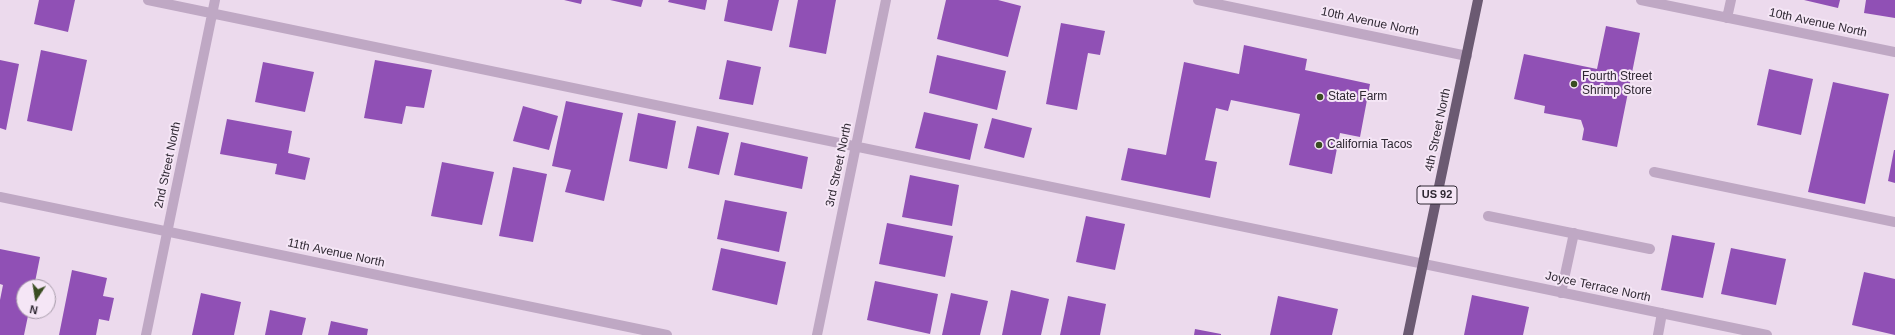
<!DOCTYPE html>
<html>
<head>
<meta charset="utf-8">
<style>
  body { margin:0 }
  #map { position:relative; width:1895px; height:335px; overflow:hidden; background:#ecdaed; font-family:Helvetica,sans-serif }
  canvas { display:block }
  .north { position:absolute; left:16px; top:279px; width:40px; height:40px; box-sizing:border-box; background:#f5e6f6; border:1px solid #a59aa8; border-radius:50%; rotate:192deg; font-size:11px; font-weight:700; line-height:16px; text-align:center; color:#2e2732 }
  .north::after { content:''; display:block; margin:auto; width:14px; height:18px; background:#3a4d22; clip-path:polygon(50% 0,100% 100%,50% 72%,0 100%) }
</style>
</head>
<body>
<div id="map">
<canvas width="1895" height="335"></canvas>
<div class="north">N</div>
</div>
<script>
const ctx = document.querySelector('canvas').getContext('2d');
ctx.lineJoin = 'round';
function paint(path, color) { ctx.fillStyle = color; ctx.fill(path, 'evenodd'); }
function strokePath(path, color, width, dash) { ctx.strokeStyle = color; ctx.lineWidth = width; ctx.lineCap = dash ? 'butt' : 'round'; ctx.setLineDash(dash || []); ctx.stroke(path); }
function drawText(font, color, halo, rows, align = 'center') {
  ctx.font = font + ' Helvetica,sans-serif'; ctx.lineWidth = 4; ctx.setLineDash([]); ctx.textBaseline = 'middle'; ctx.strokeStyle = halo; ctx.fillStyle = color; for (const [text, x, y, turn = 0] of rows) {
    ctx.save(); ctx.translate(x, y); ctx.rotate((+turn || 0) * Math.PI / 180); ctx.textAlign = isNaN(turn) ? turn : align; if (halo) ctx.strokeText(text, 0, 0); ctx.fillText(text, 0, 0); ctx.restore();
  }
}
paint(new Path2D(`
  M39 0H75L68 32 34 24Z
  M564 0H582L581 4Z
  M610 0H643L641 7Z
  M669 0H707L705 10 668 2Z
  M728 0H779L772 31 724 21Z
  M798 0H836L826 54 789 47Z
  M946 0H998L1021 6 1008 57 937 39Z
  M1804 0H1840L1838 8Z
  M1866 0H1895V18L1864 13Z
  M1061 23 1105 31 1100 55 1088 53 1077 110 1046 104Z
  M1606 26 1640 33 1617 147 1582 140 1584 129 1581 120 1544 113 1545 106 1514 99 1524 54 1597 69Z
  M1244 45 1307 59 1305 70 1370 84 1360 137 1340 133 1332 174 1289 165 1300 114 1231 100 1228 111 1216 108 1205 160 1217 162 1210 198 1121 180 1128 148 1166 155 1184 62 1239 74Z
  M41 50 87 60 72 131 27 121Z
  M937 55 1006 71 997 110 929 93Z
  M0 60 19 64 6 130 0 128Z
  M375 60 432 70 424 108 406 106 402 124 364 118Z
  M727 60 761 67 753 105 719 99Z
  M263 62 314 72 305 112 255 102Z
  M1769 69 1813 79 1801 135 1757 125Z
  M1833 82 1889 94 1865 204 1808 192Z
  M566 101 623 113 604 201 565 192 571 170 552 166Z
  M523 106 558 116 549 150 513 141Z
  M924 112 978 124 970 160 915 148Z
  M638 113 676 121 667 169 629 161Z
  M992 118 1032 128 1024 158 984 148Z
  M227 119 292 131 288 153 310 158 305 180 275 174 277 164 220 154Z
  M697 126 729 133 719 175 688 168Z
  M741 142 808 157 802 189 734 175Z
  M1894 150H1895V183L1888 181Z
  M442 162 494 172 482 225 431 216Z
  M513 167 547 174 533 242 499 236Z
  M910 175 959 185 952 226 902 217Z
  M725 200 787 212 779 252 717 239Z
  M1086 216 1125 224 1115 270 1076 262Z
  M887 223 953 236 945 277 879 264Z
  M1672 235 1715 243 1703 298 1661 290Z
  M721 248 786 262 777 305 712 290Z
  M1731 248 1786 259 1776 305 1721 294Z
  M0 249 40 257 34 287H24V311H29L24 335H0V300L3 285 0 284Z
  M72 270 107 278 103 296 114 298 109 321 99 319 96 335H59Z
  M1864 272 1895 279V335L1852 325Z
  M875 281 938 294 930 334 867 320Z
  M1011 290 1049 299 1041 335H1002Z
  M201 293 241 302 234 335H192Z
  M951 293 988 301 980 335H942Z
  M1472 295 1529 307 1523 335H1464Z
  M1068 296 1106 304 1100 335H1060Z
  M1278 296 1338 309 1332 335H1270Z
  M270 310 306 318 302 335H265Z
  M331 321 368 329 367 335H328Z
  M1195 329 1221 334V335H1194Z`), '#9050b5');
strokePath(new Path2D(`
  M148 0 1767 335
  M1198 0 1467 56
  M1641 0 1895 52
  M1727 18 1731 0
  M1654 172 1895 222
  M0 197 667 335
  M1488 216 1650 249
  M1561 293 1574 233
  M146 335 215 0
  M817 335 886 0
  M1658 335 1662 313`), '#bfa8c4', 10);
strokePath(new Path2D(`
  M1408 335 1478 0`), '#6b5a72', 10);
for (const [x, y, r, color] of [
  [1574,84,4,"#3a4d22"],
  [1320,97,4,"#3a4d22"],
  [1319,145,4,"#3a4d22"]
]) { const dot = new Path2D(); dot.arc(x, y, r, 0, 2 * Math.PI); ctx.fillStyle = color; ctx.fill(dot); strokePath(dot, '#f5e6f6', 1.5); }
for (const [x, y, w] of [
  [1437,195,40]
]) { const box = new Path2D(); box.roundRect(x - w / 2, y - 9, w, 18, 3); ctx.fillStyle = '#f5e6f6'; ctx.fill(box); strokePath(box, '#2e2732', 1); }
drawText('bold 11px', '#2e2732', null, [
  ["US 92",1437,195]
]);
drawText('12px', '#2e2732', '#f5e6f6', [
  ["10th Avenue North",1370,22,12],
  ["10th Avenue North",1818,23,12],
  ["4th Street North",1438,130,-78],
  ["2nd Street North",168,165,-78],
  ["3rd Street North",839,165,-78],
  ["11th Avenue North",336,253,12],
  ["Joyce Terrace North",1598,287,12]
]);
drawText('12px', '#2e2732', '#f5e6f6', [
  ["Fourth Street",1582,77],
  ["Shrimp Store",1582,91],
  ["State Farm",1328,97],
  ["California Tacos",1327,145]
], 'left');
</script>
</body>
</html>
